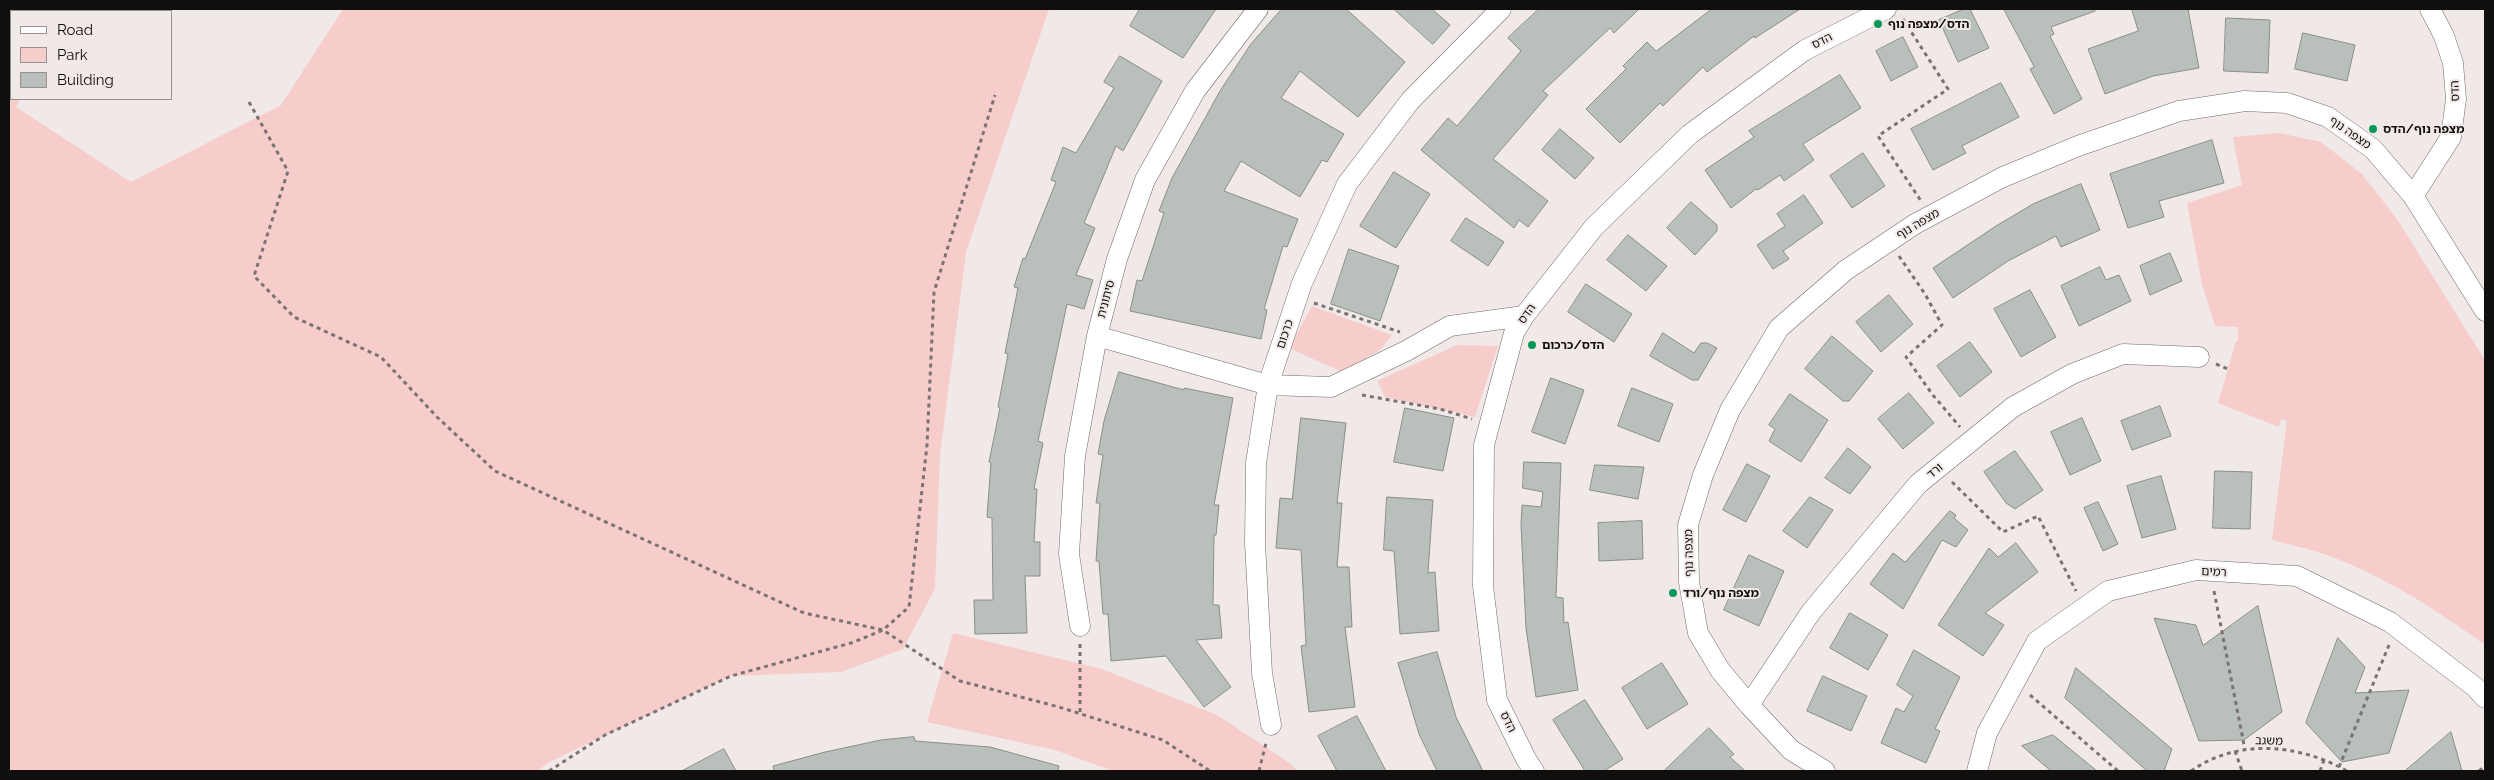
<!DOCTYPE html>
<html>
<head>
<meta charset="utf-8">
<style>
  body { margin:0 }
  #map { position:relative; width:2494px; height:780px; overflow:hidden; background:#f1e9e8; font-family:Raleway,sans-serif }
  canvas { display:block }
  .frame { position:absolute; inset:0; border:10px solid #110e0e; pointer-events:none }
  .legend { position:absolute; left:10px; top:10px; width:162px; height:90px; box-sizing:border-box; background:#f1e9e8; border:1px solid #979191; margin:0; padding:6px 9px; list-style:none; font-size:15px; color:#110e0e }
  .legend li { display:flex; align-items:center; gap:10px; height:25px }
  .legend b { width:25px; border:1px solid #979191 }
</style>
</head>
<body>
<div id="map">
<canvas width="2494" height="780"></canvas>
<div class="frame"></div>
<ul class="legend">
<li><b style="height:6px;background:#fff"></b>Road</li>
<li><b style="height:14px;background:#f6cdca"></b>Park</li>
<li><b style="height:14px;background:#b9bfbb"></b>Building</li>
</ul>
</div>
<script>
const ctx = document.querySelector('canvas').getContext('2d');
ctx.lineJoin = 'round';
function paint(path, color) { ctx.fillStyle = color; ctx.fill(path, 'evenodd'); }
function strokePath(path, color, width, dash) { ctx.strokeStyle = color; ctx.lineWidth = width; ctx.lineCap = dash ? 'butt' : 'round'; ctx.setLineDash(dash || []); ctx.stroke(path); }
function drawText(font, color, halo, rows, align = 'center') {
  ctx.font = font + ' Raleway,"Noto Sans Hebrew",sans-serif'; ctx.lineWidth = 4; ctx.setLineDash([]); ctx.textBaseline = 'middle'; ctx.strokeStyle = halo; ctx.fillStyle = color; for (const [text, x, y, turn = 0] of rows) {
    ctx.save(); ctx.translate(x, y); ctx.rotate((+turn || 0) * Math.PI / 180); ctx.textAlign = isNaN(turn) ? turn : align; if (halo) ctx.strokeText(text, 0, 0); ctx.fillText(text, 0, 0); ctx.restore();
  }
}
paint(new Path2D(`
  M343 9H1049L966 252 940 455 935 589 903 649 841 672 731 676 549 762 538 771H9V33L11 29V99H21L16 107 131 182 281 105Z
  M2279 133 2321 142 2362 174 2397 219 2485 360V645C2435 609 2383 575 2324 554 2308 548 2289 545 2272 540L2287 421 2281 419 2279 427 2218 403 2236 341H2238V327L2215 326 2202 284 2187 203 2242 185 2233 137Z
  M1312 306 1392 335 1380 350 1342 372 1289 348Z
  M1457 345 1498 346 1475 417 1385 397 1377 381Z
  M953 633 1102 669 1217 715 1291 764 1297 771H1113L1055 750 927 722Z`), '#f6cdca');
const building = new Path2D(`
  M1140 9H1216L1183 58 1130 26Z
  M1282 9H1346L1405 62 1358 117 1300 71 1281 98 1344 134 1327 162 1322 160 1300 197 1241 161 1224 191 1298 219 1287 247 1283 246 1264 309 1267 310 1261 339 1130 311 1137 280 1142 281 1164 213 1159 211 1172 178 1220 91 1251 44Z
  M1394 9H1432L1450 25 1433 44Z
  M1539 9H1639L1614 33 1610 28 1543 91 1548 95 1493 159 1548 201 1528 227 1519 220 1514 228 1421 150 1448 118 1457 126 1521 51 1508 38Z
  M1712 9H1800L1755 38 1754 36 1707 72 1703 67 1663 106 1660 103 1620 143 1586 109 1626 69 1623 66 1647 42 1656 51Z
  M1964 9H1970L1989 48 1958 62 1939 20Z
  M2004 9H2095V11L2051 27 2054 34 2050 36 2082 99 2054 114 2030 69 2034 67Z
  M2132 9H2188L2199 68 2153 76 2105 94 2088 49 2138 31Z
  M2226 18 2270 20 2268 73 2224 71Z
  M2303 33 2355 45 2347 81 2295 69Z
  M1903 37 1918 67 1891 81 1876 51Z
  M1120 56 1162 81 1123 151 1116 146 1084 223 1095 228 1076 275 1093 280 1084 309 1067 304 1038 441 1043 443 1034 489H1037L1034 542H1040V576H1025L1027 633 975 634 974 600H993L992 518 987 517 991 463 989 462 1000 408 998 407 1008 354 1005 353 1018 288 1014 287 1023 258 1025 259 1056 182 1051 180 1063 147 1076 153 1114 88 1104 82Z
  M1840 75 1861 108 1803 144 1814 160 1784 181 1780 175 1758 190 1756 189 1731 208 1705 170 1754 137 1749 131Z
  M2001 83 2019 117 1962 146 1966 153 1933 170 1911 129Z
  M1560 129 1594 158 1575 179 1542 150Z
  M2212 140 2224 183 2159 201 2164 217 2128 228 2110 174Z
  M1863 153 1885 186 1852 208 1830 176Z
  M1394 172 1430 194 1396 248 1360 226Z
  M2081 184 2100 230 2061 247 2056 236 2008 261 1953 298 1933 268 1996 226 2033 204Z
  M1804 195 1823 223 1783 251 1789 259 1773 269 1757 245 1785 226 1777 214Z
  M1691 202 1717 225V231L1695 255 1667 228Z
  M1466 218 1504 242 1488 266 1451 241Z
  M1628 235 1667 266 1646 291 1607 260Z
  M1349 249 1399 266 1380 321 1331 304Z
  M2170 253 2182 281 2150 295 2140 266Z
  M2100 267 2106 280 2119 275 2131 301 2079 326 2061 286Z
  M1586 284 1632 314 1614 342 1568 312Z
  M2030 290 2056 337 2021 357 1994 309Z
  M1889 295 1913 324 1881 352 1856 322Z
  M1663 333 1694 353 1701 343H1707L1717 348 1698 380H1692L1650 356Z
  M1832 336 1873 371 1849 401H1843L1805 369Z
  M1970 342 1992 372 1960 397 1937 366Z
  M1119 372 1184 390V388L1233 398 1214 505H1219L1216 535H1214L1213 605H1219L1222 638 1196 640 1231 687 1204 707 1166 656 1111 661 1108 614H1103L1099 561H1096L1100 503H1096L1103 455 1098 454 1104 421Z
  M1551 378 1584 390 1565 444 1532 432Z
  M1632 388 1673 404 1659 442 1618 426Z
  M1909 393 1934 423 1903 449 1878 419Z
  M1790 394 1828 420 1801 462 1769 441 1775 429 1769 425Z
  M2160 406 2171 436 2132 450 2121 421Z
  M1405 408 1454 418 1443 471 1394 462Z
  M1301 418 1346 423 1337 503H1342L1337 567H1349L1352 627H1345L1355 707 1309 712 1301 646 1306 645 1301 550 1276 548 1280 498 1292 499Z
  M2082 418 2101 461 2070 475 2051 432Z
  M1848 448 1871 467 1850 494 1825 478Z
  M2015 451 2043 490 2015 509 2006 503 1984 472Z
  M1524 462 1561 463 1556 597 1563 598 1564 623 1568 622 1578 690 1536 697 1526 628 1521 525 1522 505 1541 507 1543 492 1523 488Z
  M1747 464 1770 476 1746 522 1723 510Z
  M1595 465 1644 467 1638 499 1590 490Z
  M2215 471 2252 472 2250 529 2213 528Z
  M2161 476 2176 529 2142 538 2127 486Z
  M1387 497 1433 500 1428 573 1435 572 1439 631 1400 634 1394 551 1384 550Z
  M1810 497 1833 510 1807 548 1783 531Z
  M2098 502 2118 544 2103 551 2084 508Z
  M1950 511 1956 515 1954 518 1968 530 1956 547 1942 540 1903 609 1870 584 1893 553 1905 562Z
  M1642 521 1643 559 1599 561 1598 523Z
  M2016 543 2038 572 1985 613 2004 625 1983 656 1938 625 1989 548 1998 557Z
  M1749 555 1784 571 1759 626 1724 610Z
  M2258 606 2282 712 2244 740 2199 741 2154 618 2196 625 2203 645Z
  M1850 613 1888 635 1868 670 1830 648Z
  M2338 638 2365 667 2355 693 2409 690 2389 753 2342 762 2306 723Z
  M1914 650 1960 677 1935 729 1940 731 1926 763 1881 743 1896 708 1904 712 1913 696 1897 685Z
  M1437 652 1456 717 1483 771H1437L1419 734 1398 663Z
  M1662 663 1688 704 1647 729 1622 688Z
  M2076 668 2172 749 2164 771H2147L2065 698Z
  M1823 676 1867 696 1851 731 1807 711Z
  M1585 700 1623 759 1604 771H1585L1553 720Z
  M1357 716 1386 771H1337L1318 736Z
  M1709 728 1734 754 1730 757 1745 771H1664Z
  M2451 732 2462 771H2405Z
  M2053 735 2097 771H2051L2022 746Z
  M914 737 915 741 990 747 1059 766 1058 771H774L773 766 825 752 881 740Z
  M724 749 736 771H682Z`);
paint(building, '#b9bfbb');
strokePath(building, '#888e8a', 1);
const minor = new Path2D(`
  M2413 196 2451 137 2456 99 2453 63 2444 36 2430 9
  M1097 336 1268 385 1331 387 1406 351 1450 326 1524 316
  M1080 626 1069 554 1075 456 1097 336 1117 259 1145 180 1195 91 1258 9
  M1749 705 1811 612 1918 484 2013 407 2072 374 2123 354 2199 357
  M1271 725 1262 673 1255 543 1256 463 1268 385 1302 283 1347 184 1410 101 1501 9
  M1534 771 1526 759 1497 700 1483 586 1484 445 1514 333 1524 316 1594 227 1690 134 1805 50 1886 9
  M1825 771 1791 750 1749 705 1720 670 1698 633 1689 582 1688 525 1703 475 1730 410 1779 328 1846 270 1915 224 2003 177 2078 146 2179 111 2245 101 2287 103 2328 117 2373 149 2413 196 2485 311
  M1977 771 1987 733 2037 641 2108 591 2196 570 2297 576 2390 622 2475 687 2485 698`);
strokePath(minor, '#716a69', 21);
strokePath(new Path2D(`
  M1903 19 1948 89 1878 136 1921 201
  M249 102 288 171 254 276 294 317 381 357 437 417 495 471 804 613 883 630 960 681 1059 707 1163 740 1210 771
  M1899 256 1925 294 1942 325 1906 357 1932 394 1960 427
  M1314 303 1400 332
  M2216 364 2228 369
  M1362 395 1440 409 1472 419
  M1952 482 2003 532 2038 516 2076 591
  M2214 591 2245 750
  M1080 644V714
  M2030 695 2118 771
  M2235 751 2242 771
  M2339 767 2389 645
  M549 771 605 735 731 676 851 643 883 630 909 607 927 445 934 292 995 95
  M1259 771 1266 743
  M2191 771C2238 738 2299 744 2347 771
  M2320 771 2324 760
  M2479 771 2485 766`), '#797473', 3, [4, 4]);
strokePath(minor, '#fff', 20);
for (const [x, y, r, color] of [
  [1878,24,5,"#0a985a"],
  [2373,129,5,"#0a985a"],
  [1532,345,5,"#0a985a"],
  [1673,593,5,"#0a985a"]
]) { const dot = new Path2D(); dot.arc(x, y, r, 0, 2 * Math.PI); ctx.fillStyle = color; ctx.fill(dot); strokePath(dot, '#f1e9e8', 2); }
drawText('bold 12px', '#110e0e', '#f1e9e8', [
  ["הדס/מצפה נוף",1888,24],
  ["מצפה נוף/הדס",2383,129],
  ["הדס/כרכום",1542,345],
  ["מצפה נוף/ורד",1683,593]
], 'left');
drawText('12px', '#110e0e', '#f1e9e8', [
  ["הדס",1822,41,-27],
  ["הדס",2455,91,-92],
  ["מצפה נוף",2350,133,35],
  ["מצפה נוף",1918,224,-31],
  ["סיתונית",1106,299,-75],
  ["הדס",1527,314,-55],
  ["כרכום",1285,334,-72],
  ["ורד",1935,471,-39],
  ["מצפה נוף",1689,553,-91],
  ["רמים",2214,572,3],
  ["הדס",1508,722,64],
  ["משגב",2269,741,1]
]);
</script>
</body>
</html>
